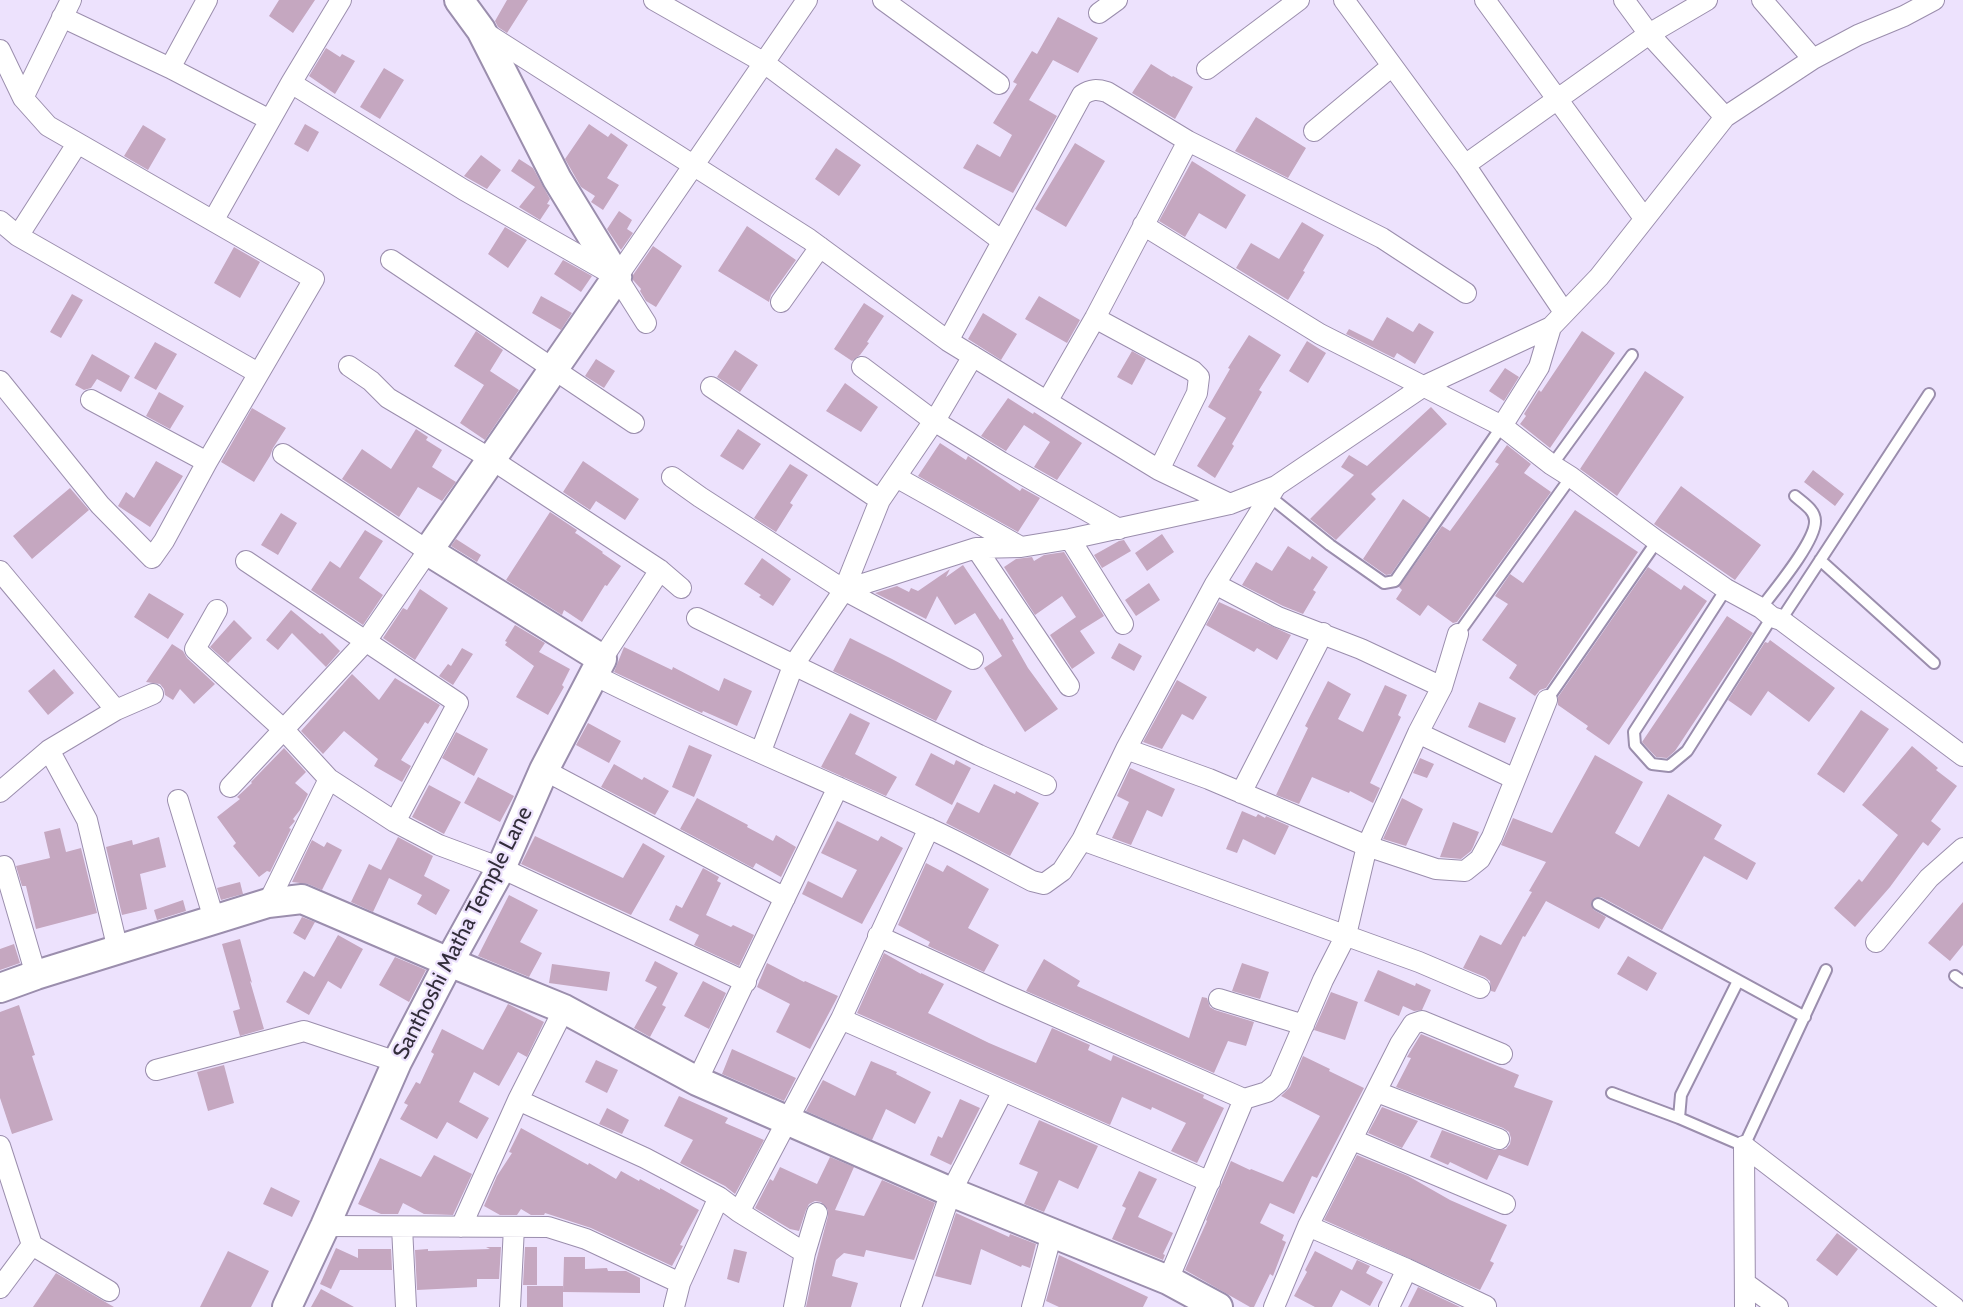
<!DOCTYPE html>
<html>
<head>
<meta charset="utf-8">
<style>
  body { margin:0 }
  canvas { display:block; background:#ede2fd }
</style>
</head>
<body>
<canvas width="1963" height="1307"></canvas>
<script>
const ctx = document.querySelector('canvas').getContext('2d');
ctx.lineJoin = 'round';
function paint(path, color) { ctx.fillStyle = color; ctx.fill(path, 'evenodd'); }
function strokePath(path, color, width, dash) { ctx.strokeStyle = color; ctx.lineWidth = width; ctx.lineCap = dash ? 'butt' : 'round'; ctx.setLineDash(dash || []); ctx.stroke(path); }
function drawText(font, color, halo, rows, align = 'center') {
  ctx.font = font + ' Cabin,sans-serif'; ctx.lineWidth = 4.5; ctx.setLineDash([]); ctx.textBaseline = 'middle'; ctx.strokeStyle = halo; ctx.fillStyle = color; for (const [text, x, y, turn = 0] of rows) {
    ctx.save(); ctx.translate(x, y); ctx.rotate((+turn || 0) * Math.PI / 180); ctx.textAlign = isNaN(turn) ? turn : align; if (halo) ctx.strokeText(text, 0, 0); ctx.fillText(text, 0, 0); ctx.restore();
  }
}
paint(new Path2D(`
  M279 0H315L293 33 269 16Z
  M507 0H528L507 33 498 27 495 21Z
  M1058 17 1098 38 1078 73 1053 60 1029 100 1057 116 1013 193 963 168 977 144 1000 157 1012 135 993 123 1017 84 1013 82 1032 51 1037 54Z
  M326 48 340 57 342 54 355 61 335 94 309 76Z
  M1151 64 1172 77 1173 76 1193 87 1175 119 1132 93Z
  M384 68 404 80 380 119 360 107Z
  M1256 117 1306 148 1288 178 1235 151Z
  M305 124 319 132 308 152 294 144Z
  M589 124 608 137 611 133 628 145 607 178 619 185 603 210 591 202 595 196 581 187 565 159Z
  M143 125 166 139 148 170 124 156Z
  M1075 143 1105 161 1066 227 1035 209Z
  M836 148 861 165 839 196 815 179Z
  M481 155 501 170 487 189 464 176Z
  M519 159 533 168 550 199 547 204 550 205 540 220 519 207 535 187 511 171Z
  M1192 161 1246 195 1226 229 1199 213 1185 237 1159 221Z
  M619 211 632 220 627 229 633 233 621 250 607 229Z
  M1302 222 1324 235 1303 271 1305 272 1288 300 1236 268 1251 243 1279 259Z
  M747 226 796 260 771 295 769 302 718 271Z
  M505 227 527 240 508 268 488 254Z
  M653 246 682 266 656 307 646 301 640 291 641 289 633 280V275Z
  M234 247 260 262 240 298 214 283Z
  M563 260 592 276 581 292 554 274Z
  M72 294 83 300 61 338 50 332Z
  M541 296 572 313 561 330 532 313Z
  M1039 296 1080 320 1067 343 1025 319Z
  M864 303 884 316 867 342 869 343 860 355 852 361 834 349Z
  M983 313 1017 334 1001 360 968 339Z
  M1387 317 1413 332 1419 323 1434 332 1415 364 1397 353 1394 358 1346 334 1349 329 1373 341Z
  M476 331 503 350 490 371 519 390 485 440 460 423 484 385 454 366Z
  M1582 331 1615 353 1550 448 1520 424 1526 416 1524 414 1539 390 1541 392Z
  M1249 335 1281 355 1259 390 1262 392 1232 444 1234 446 1215 478 1197 466 1226 418 1208 407 1230 369 1228 368Z
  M1307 341 1326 353 1308 383 1289 371Z
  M155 342 177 354 156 390 134 378Z
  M735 350 758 365 740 392 717 377Z
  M1132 351 1146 359 1132 385 1117 377Z
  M92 354 130 376 121 392 97 379 91 388 84 390 75 385Z
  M596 359 615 371 604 388 585 376Z
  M1505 368 1519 377 1504 401 1489 391Z
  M1645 371 1684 397 1617 496 1580 469Z
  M845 383 878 407 861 432 826 411Z
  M159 392 184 406 170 429 146 416Z
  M1008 398 1033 414 1034 412 1082 443 1057 480 1034 467 1050 442 1024 425 1006 451 981 436Z
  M1431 407 1447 424 1371 494 1376 499 1336 540 1310 519 1354 475 1341 467 1349 455 1367 466Z
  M252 408 286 428 273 448 270 456 254 482 221 462Z
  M416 429 428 437 426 440 442 450 432 467 456 482 442 501 418 487 399 517 342 479 362 449 391 469Z
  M738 429 761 444 743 470 720 456Z
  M940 443 966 460 968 456 1020 491 1022 488 1040 498 1018 532 918 476Z
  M1507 445 1531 464 1524 473 1551 492 1457 622 1453 623 1428 605 1420 616 1396 599 1402 590 1399 587 1442 526 1450 531 1499 464 1495 462Z
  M156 461 183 476 150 527 118 506 126 492 134 498Z
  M583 461 639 499 625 520 596 501 590 510 563 492Z
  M790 464 808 475 790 503 793 505 776 532 754 518Z
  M1813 470 1844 494 1835 506 1804 482Z
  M1681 486 1761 545 1735 580 1654 524Z
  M70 488 89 510 32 559 13 536Z
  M1403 499 1430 518 1391 574 1386 575 1363 559Z
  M1575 510 1638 552 1546 688 1540 690 1535 696 1509 678 1517 665 1482 640 1508 604 1495 596 1510 574 1523 583Z
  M550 512 577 530 575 533 577 534 603 552 602 553 621 566 607 586 605 585 582 622 564 610 562 615 506 580Z
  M281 513 297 523 278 555 261 545Z
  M365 530 383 541 359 578 383 595 363 625 311 590 330 561 340 568Z
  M1162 534 1174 552 1147 571 1135 553Z
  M456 539 481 555 477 562 451 546Z
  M1124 540 1131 551 1102 568 1094 555 1119 541Z
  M1288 546 1310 560 1312 556 1328 567 1313 590 1316 592 1303 614 1283 606 1242 585 1256 562 1272 571Z
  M1064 552 1104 616 1080 631 1095 653 1072 669 1050 635 1076 617 1062 596 1035 615 1004 567 1016 559 1032 557 1034 561 1044 555Z
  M762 558 791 579 773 606 759 597 761 595 744 584Z
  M963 565 1000 620 1002 618 1014 639 1012 640 1028 668 1058 709 1025 732 984 668 1002 656 975 613 955 625 937 596 926 619 875 593 897 586 909 592 911 588 918 591 950 569 946 577Z
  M1648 567 1681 590 1684 585 1707 601 1609 745 1586 729 1588 726 1558 705V697Z
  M1149 583 1160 600 1136 616 1125 600Z
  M420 589 448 608 415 660 383 638 403 608 407 610Z
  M149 593 184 614 168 639 134 617Z
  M1219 602 1291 635 1277 660 1257 648 1254 652 1206 625Z
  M291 610 320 634 322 633 340 651 326 667 292 633 278 650 266 640Z
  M1727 616 1753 633 1675 751 1667 758 1656 757 1642 742Z
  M234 620 252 638 228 663 210 647Z
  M515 625 545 643 539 652 570 669 562 685 564 687 548 715 516 697 534 666 505 645 507 642 505 641Z
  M850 638 892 659 952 691 936 721 833 671Z
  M1770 640 1835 688 1809 722 1768 691 1751 716 1728 700 1765 642 1768 643Z
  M1119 643 1142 656 1134 671 1111 658Z
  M172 644 183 651 187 658 215 684 194 704 180 689 173 700 165 695 164 689 160 684 146 682Z
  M624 647 672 670 673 667 719 691 724 678 752 691 737 726 703 711 702 713 614 672Z
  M462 648 473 654 453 685 439 676 448 664 451 666Z
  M54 669 74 693 48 715 28 691Z
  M352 674 379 700 395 678 440 705 428 724 425 722 401 760 411 766 402 782 374 766 378 759 344 731 323 754 301 731Z
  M1177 680 1207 697 1193 720 1182 714 1162 749 1143 742Z
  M1328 681 1351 694 1338 719 1363 732 1385 685 1407 695 1398 715 1401 717 1370 783 1380 788 1373 803 1350 791 1349 793 1312 777 1299 804 1276 795 1308 728 1305 726Z
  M1479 702 1516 718 1505 743 1468 727Z
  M1861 710 1889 729 1844 793 1817 774Z
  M850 713 870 723 855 754 897 777 886 796 821 767Z
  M588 723 621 741 609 763 576 745Z
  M456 732 488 749 474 776 442 758Z
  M689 745 712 755 694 797 672 787Z
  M1912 746 1938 768 1936 770 1957 786 1931 821 1941 829 1928 846 1923 842 1890 887 1855 927 1834 908 1859 879 1862 882 1898 835 1862 805Z
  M284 748 306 772 295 783 308 794 300 810 293 819 295 821 289 828 291 829 270 872 267 871 259 877 233 846 236 843 217 817 240 799 237 797 252 783 251 782Z
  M931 753 954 765 956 760 971 768 952 805 915 785Z
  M1595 755 1643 782 1615 833 1639 847 1668 794 1722 825 1714 839 1756 863 1747 880 1704 856 1662 930 1601 897 1594 898 1591 904 1594 910 1606 917 1599 929 1546 901 1525 937 1523 936 1495 992 1491 991 1490 981 1485 977 1463 968 1480 935 1501 945 1532 892 1529 891 1546 862 1501 845 1513 818 1552 833Z
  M1420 758 1434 764 1427 778 1413 773Z
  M614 764 642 780 644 777 669 791 655 815 601 787Z
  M1130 768 1175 789 1162 817 1147 810 1131 845 1112 838 1129 802 1117 796Z
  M478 777 514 796 500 822 464 803Z
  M994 784 1015 794 1016 791 1039 803 1010 856 946 823 957 802 979 813Z
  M429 785 461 802 444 834 412 817Z
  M697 798 748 825 747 827 773 841 776 835 796 847 781 877 756 863 753 868 680 829Z
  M1402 798 1423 809 1406 846 1383 839Z
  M1242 811 1256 817 1258 814 1265 818 1266 816 1289 826 1275 855 1243 839 1237 853 1226 849Z
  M837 821 878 841 881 836 903 848 862 924 802 894 808 881 842 898 857 870 821 853Z
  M1453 822 1479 832 1473 847 1471 851 1461 859 1440 857Z
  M60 828 66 852 81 848 97 913 36 929 26 886H22L16 866 50 858 44 832Z
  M535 836 623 878 643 843 665 856 631 915 521 864Z
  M159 837 166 867 140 874 147 909 122 915 106 847 132 840 133 845Z
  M398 837 433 856 424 876 450 890 436 915 417 904 422 895 389 878 373 912 351 902 369 864 381 870Z
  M312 840 324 847 327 842 342 850 322 890 308 884 292 882Z
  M926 863 943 872 947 865 989 889 968 928 999 945 984 972 928 946 930 942 898 925Z
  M703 868 719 877 717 881 721 883 706 915 731 927 733 925 754 935 739 966 694 945 699 935 669 920 676 905 682 908Z
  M240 882 243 894 221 900 217 888Z
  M509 895 538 910 520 942 542 953 529 977 478 956Z
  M183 900 186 911 157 920 154 910Z
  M1963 902V945L1950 961 1928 943Z
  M302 917 315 922 305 940 293 933Z
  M338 935 363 949 341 989 328 981 309 1015 286 1002 304 971 314 977Z
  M240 939 252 983 250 981 264 1029 240 1036 233 1011 240 1009 222 944Z
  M14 944 20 963 0 970V949Z
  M884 953 921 974V973L944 984 928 1013 989 1043 1036 1063 1052 1028 1090 1045 1088 1050 1111 1061 1113 1055 1204 1095 1203 1098 1224 1108 1197 1163 1171 1151 1186 1123 1152 1107 1151 1110 1122 1097 1110 1125 857 1013Z
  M1628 956 1657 973 1647 991 1617 974Z
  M395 957 426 970 409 1002 379 985Z
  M1044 959 1080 981 1077 986 1189 1038 1202 997 1207 998 1210 1007 1215 1010 1254 1022 1246 1046 1228 1041 1214 1073 1026 991Z
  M655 961 678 973 662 1005 666 1007 650 1037 634 1028 657 987 645 981Z
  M767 963 804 982 805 981 838 996 810 1049 776 1032 790 1004 757 987Z
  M1242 963 1269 972 1260 999 1232 991Z
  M552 964 610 972 607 991 549 983Z
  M1378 970 1415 986 1416 983 1431 990 1422 1010 1414 1011 1403 1006 1399 1016 1364 1001Z
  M703 981 726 993 709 1029 684 1016Z
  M1331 992 1358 1002 1345 1040 1314 1030Z
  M508 1004 544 1022 527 1057 518 1052 499 1086 474 1072 459 1102 489 1118 477 1139 447 1122 437 1139 400 1119 408 1105 404 1103 416 1082 420 1084 434 1054 431 1052 442 1029 483 1050Z
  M19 1005 35 1055 32 1056 53 1120 12 1134 0 1098V1012Z
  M1421 1034 1519 1075 1514 1087 1553 1101 1528 1166 1499 1155 1487 1180 1450 1162 1448 1165 1430 1157 1442 1130 1495 1150 1506 1149 1510 1144 1511 1138 1509 1132 1503 1128 1396 1087 1411 1058 1407 1057Z
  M732 1049 796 1078 784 1101 722 1074Z
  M1303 1056 1330 1069 1329 1071 1364 1088 1317 1178 1312 1176 1294 1214 1270 1203 1260 1223 1284 1235 1282 1240 1286 1242 1273 1276 1270 1274 1254 1307H1250L1185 1270 1207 1221 1206 1220 1231 1161 1250 1170 1251 1169 1283 1182 1320 1116 1281 1096 1290 1087Z
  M596 1060 618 1070 607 1093 585 1082Z
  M871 1061 897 1072 896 1074 931 1092 915 1124 886 1109 872 1140 806 1111 823 1080 855 1096Z
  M224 1065 234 1103 208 1111 197 1072Z
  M679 1096 728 1118 725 1123 764 1140 735 1194 725 1186 680 1163 693 1140 664 1126Z
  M960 1099 980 1108 951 1165 930 1155 938 1136 942 1138Z
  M1382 1107 1418 1121 1402 1148 1368 1133Z
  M607 1108 629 1120 622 1134 599 1124Z
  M1039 1120 1098 1146 1078 1189 1059 1180 1044 1212 1024 1204 1038 1172 1019 1164Z
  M521 1128 588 1165 589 1163 616 1179 621 1171 639 1181 640 1179 660 1190V1188L699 1210 680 1245 683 1246 672 1266 591 1228 545 1213 544 1215H531L521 1209 517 1215H500L484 1206 497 1176 512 1153 509 1152Z
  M434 1155 472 1174 453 1215 424 1214 403 1203 398 1214H381L358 1204 380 1158 421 1177Z
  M1357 1155 1408 1176 1450 1200 1507 1225 1490 1261 1494 1263 1480 1290 1324 1220Z
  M830 1157 854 1167 835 1210 864 1216 882 1180 935 1203 914 1260 866 1250 864 1257 844 1253 836 1260 832 1276 858 1283 851 1307H806L815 1265 828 1216V1210L821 1202 815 1201 809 1204 806 1210 799 1231 790 1229 755 1208 770 1179 773 1181 780 1167 817 1184Z
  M1139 1171 1157 1179 1138 1217 1173 1233 1163 1254 1165 1255 1163 1260 1112 1239 1126 1208 1122 1206Z
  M271 1187 300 1201 292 1217 263 1204Z
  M956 1213 1009 1237 1010 1234 1036 1244 1030 1268 1022 1265 1021 1267 981 1249 971 1285 935 1276Z
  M1837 1233 1858 1249 1837 1276 1816 1260Z
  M486 1247H501L499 1279H477V1287L417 1290 415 1250 428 1249V1251L490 1249Z
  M525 1247H537V1285H523Z
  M336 1248 358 1258V1249H391L392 1270H340L331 1289 320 1284Z
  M734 1249 747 1252 739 1283 727 1279Z
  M228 1251 269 1271 251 1307H200Z
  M1315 1251 1352 1270 1357 1260 1370 1266 1366 1273 1383 1282 1370 1306 1341 1290 1332 1307H1315L1294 1296 1307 1272 1305 1270Z
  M1059 1255 1148 1297 1143 1307H1059L1046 1301Z
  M564 1257H585V1269L607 1268 608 1271H626L640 1278V1293L563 1292Z
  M56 1273 107 1303 114 1307H33Z
  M527 1286H563V1307H527Z
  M1418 1287 1460 1307H1408Z
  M321 1289 354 1307H311Z`), '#c5a7c0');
const lane = new Path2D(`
  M1552 465 1632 355
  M1269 496 1330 545 1384 583 1395 581 1502 426
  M1820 560 1934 663
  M1726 589 1634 732 1635 745 1652 764 1669 766 1687 751 1772 617
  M1761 608C1774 591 1816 541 1815 521 1815 510 1803 503 1795 496
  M1781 620 1929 394
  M1458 634 1571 477
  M1547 700 1657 541
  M1598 904 1805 1017
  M1955 976 1963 982
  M1738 981 1681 1095 1679 1118 1744 1146 1826 970
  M1612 1093 1679 1118`);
const street = new Path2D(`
  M654 0 763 62 1002 241
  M883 0 999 84
  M1344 0 1465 165
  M1485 0 1644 218
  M1624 0 1649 34 1707 0
  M1762 0 1813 59
  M1099 13 1117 0
  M62 17 170 68 207 0
  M484 32 809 239 948 341
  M0 50 23 98 48 126 314 279 207 462 164 541 152 558 100 505 0 381
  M170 68 270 120
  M1207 69 1299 0
  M291 83 464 190 617 277 646 323
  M23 98 71 0
  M1314 131 1392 66
  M0 221 18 236 258 373
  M213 221 291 83 341 0
  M1143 225 1320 334 1502 426 1552 465 1571 477 1657 541 1726 589 1761 608 1772 617 1781 620 1963 756
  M18 236 77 144
  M391 260 634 423
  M617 277 807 0
  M781 302 820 247
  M1564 312 1465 165 1649 34 1725 117
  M1095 318 1193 371 1199 377 1197 393 1159 470
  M349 366 371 381 388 398 491 459 660 570 681 588
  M862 367 934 421 1001 462 1119 529
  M711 387 880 500
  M91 400 207 462
  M1048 400 1095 318 1188 141
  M1502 426 1539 367 1551 327 1599 277 1725 117 1813 59 1858 35 1904 16 1934 0
  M672 477 700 497 844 590 973 659
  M896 477 1021 547
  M1230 504 1159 470 948 341 1082 95C1091 89 1097 89 1107 92L1188 141 1382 238 1466 293
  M1070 539 1123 624
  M976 548 1069 686
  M246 561 458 703 395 822
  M0 571 116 710
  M1215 584 1278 617 1361 649 1442 687 1458 634
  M844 590 976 548 1021 547 1070 539 1230 504 1276 486 1424 386 1551 327
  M217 610 195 649 284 730 329 779 395 822 439 845 501 868 746 982
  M697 618 979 755 1046 785
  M602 659 660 570
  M594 675C703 730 816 776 926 827 962 843 997 863 1032 881L1044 884 1062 871 1082 840 1126 749 1215 584 1276 486
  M1418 733 1515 779
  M1126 749 1209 779 1367 846 1436 869 1465 871 1480 859 1492 837 1547 700
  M49 750 87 820 118 950
  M761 751 793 666 844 590 880 500 940 412 973 356
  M544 770 785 898
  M230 787 366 641 428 551 283 454
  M0 792 49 750 116 710 153 694
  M1241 793 1323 633
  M178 800 214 919
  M1082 840 1419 962 1480 988
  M4 866 36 975
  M268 903 329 779
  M878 936 1004 994 1244 1099
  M1876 942 1929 878 1963 848
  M1219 999 1304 1025
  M564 1009 518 1100 645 1158 719 1197 739 1212 841 1019 929 828
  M841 1019 1210 1182
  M156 1070 304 1031 397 1062
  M697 1081 838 787
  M1377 1092 1499 1139
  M1353 1140 1505 1204
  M0 1146 32 1245 109 1291
  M1744 1146 1954 1307
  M1744 1146 1745 1307
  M739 1212 805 1253
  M325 1226 548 1227 586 1239 680 1283
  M1308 1226 1407 1269 1486 1306
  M402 1227 406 1307
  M461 1227 518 1100
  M1168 1280 1244 1099 1267 1092 1279 1082 1323 980 1346 935 1367 846 1418 733 1442 687
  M1745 1283 1778 1307
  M0 1288 32 1245
  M510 1307 514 1227
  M674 1307 680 1283 719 1197
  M794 1307 805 1253 817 1213
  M911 1307 951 1192 1003 1091
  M1032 1307 1052 1233
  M1274 1307 1308 1226 1400 1044 1413 1024 1422 1021 1502 1054
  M1389 1307 1407 1269`);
const secondary = new Path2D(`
  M0 988 36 975 268 903 302 899 449 962 564 1009 697 1081 951 1192 1168 1280 1218 1307
  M287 1307 325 1226 397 1062 449 962 501 868 544 770 602 659 428 551 617 277 557 179 481 30 459 0`);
strokePath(lane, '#9b8ead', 14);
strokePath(street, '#9b8ead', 22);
strokePath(secondary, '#9b8ead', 32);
strokePath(lane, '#fff', 10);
strokePath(street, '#fff', 20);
strokePath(secondary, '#fff', 28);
drawText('22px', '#322d3a', '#ede2fd', [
  ["Santhoshi Matha Temple Lane",463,933,-63]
]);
</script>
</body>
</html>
